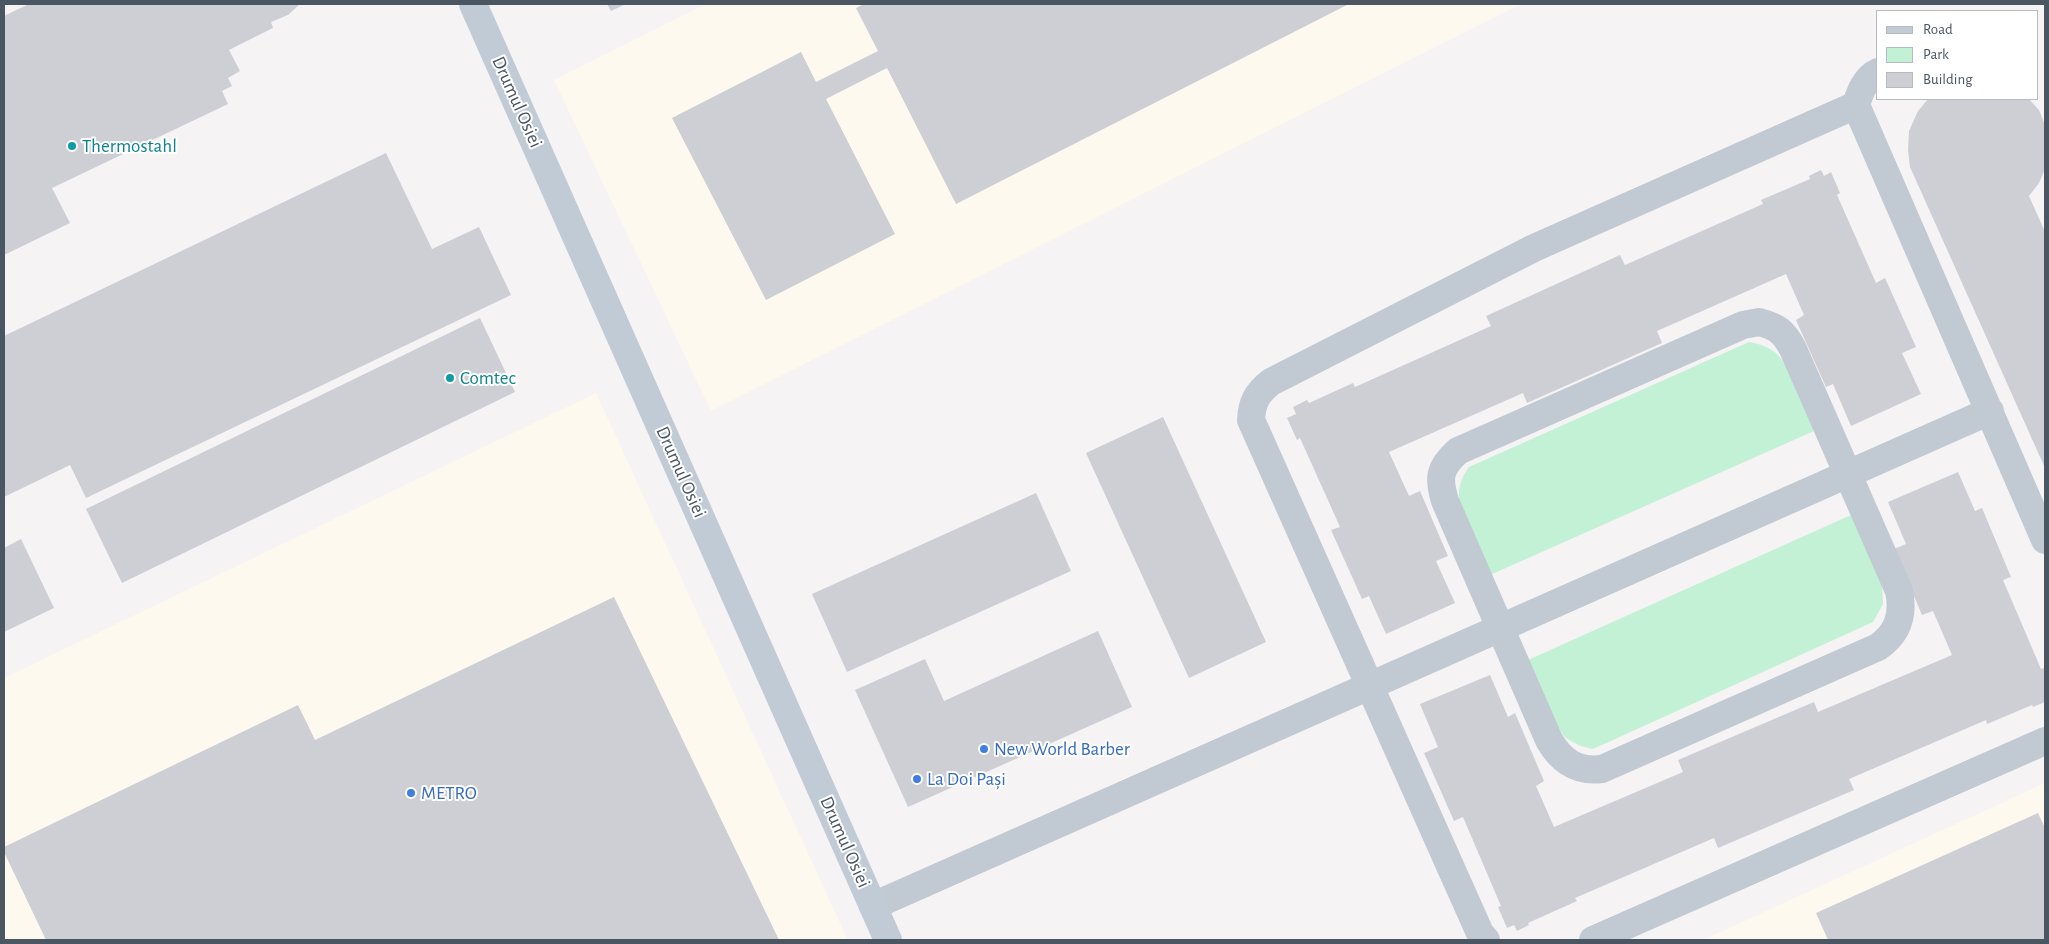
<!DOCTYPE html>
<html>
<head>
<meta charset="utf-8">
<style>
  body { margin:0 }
  #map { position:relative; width:2049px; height:944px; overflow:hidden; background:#f5f3f3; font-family:"Alegreya Sans",sans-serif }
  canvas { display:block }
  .frame { position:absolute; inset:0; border:5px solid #4a5661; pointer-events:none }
  .legend { position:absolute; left:1876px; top:10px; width:162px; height:90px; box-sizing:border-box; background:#fff; border:1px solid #b7bbc0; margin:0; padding:6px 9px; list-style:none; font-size:15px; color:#4a5661 }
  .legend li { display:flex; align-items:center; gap:10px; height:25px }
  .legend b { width:25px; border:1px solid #b7bbc0 }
</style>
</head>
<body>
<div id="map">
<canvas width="2049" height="944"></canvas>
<div class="frame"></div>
<ul class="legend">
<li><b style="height:6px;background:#c1cbd6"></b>Road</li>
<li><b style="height:14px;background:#c3f1d5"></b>Park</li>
<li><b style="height:14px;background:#cdcfd5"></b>Building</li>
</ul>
</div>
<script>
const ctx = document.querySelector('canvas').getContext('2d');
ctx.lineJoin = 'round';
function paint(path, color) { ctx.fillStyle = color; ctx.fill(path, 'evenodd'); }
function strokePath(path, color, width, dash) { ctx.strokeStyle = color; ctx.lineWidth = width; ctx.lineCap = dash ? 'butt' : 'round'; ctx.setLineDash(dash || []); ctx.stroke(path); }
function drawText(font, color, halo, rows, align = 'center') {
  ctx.font = font + ' "Alegreya Sans",sans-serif'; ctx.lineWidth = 4; ctx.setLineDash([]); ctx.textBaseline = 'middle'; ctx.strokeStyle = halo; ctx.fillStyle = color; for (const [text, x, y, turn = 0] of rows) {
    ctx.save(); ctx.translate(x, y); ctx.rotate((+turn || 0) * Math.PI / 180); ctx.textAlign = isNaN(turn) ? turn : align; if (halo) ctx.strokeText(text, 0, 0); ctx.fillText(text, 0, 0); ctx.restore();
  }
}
paint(new Path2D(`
  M706 4H1521L711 411 554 80Z
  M596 393 848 940H4V678Z
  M2045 783V940H1703Z`), '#fdf9ef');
paint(new Path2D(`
  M1749 342C1760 344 1769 347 1777 354 1789 365 1807 414 1814 431L1490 575 1460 505C1457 490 1460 479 1469 467Z
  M1851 515 1882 584 1883 604 1873 622 1593 749C1583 747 1574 744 1565 737 1553 726 1536 677 1528 660Z`), '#c3f1d5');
paint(new Path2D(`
  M29 4H300L288 15 271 22 273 28 229 50 240 71 228 78 232 86 222 91 228 104 52 188 70 223 4 255V16Z
  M607 4H626L611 11Z
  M864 4H1346L1347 5 956 204 887 68 826 99 895 234 766 300 672 118 801 52 816 82 878 51 856 8Z
  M1928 99H2029L2039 110 2045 125V169L2039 183 2029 196 2045 232V468L1910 167 1908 150 1909 131 1918 111Z
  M386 153 432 249 479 227 511 295 86 498 70 465 4 497V336Z
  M1821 170 1824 176 1831 172 1840 193 1837 195 1876 283 1885 278 1916 347 1902 353 1921 394 1851 426 1833 384 1826 387 1796 320 1804 315 1786 274 1657 331 1662 343 1527 403 1523 393 1389 452 1409 496 1420 491 1448 556 1436 561 1455 603 1386 634 1369 596 1362 599 1331 530 1340 527 1300 438 1297 440 1287 418 1296 414 1293 407 1307 400 1309 403 1353 383 1355 387 1491 326 1486 316 1620 255 1625 265 1763 204 1761 200 1810 179 1809 176Z
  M480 318 515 392 122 583 86 509Z
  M1163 417 1266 642 1189 678 1086 453Z
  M1958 472 1975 511 1982 508 2011 577 2003 580 2041 669 2044 668 2045 670V702L2033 707 2032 705 1987 724 1986 720 1849 779 1854 790 1718 848 1714 838 1575 898 1577 901 1528 923 1529 925 1517 931 1514 925 1507 928 1498 907 1501 906 1463 817 1454 821 1424 753 1438 747 1420 704 1490 675 1508 717 1515 713 1544 781 1536 786 1554 827 1683 772 1678 760 1814 702 1818 712 1952 655 1933 611 1922 615 1894 549 1906 544 1888 502Z
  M1036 493 1071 571 847 672 812 594Z
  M21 539 54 608 4 632V548Z
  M614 597 779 940H46L4 852V847L298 705 315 740Z
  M1098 631 1132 707 908 807 855 690 925 659 944 701Z
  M2038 813 2045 828V940H1828L1816 913Z`), '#cdcfd5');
strokePath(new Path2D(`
  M1878 72C1865 78 1860 92 1856 105L2045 540
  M1759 322C1778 327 1784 332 1793 349L1899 591C1904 615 1898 633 1878 647L1602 769C1577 772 1561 761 1549 740L1445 501C1438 478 1439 468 1458 451L1743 325Z
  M873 906 1990 411
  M1486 940 1480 933 1251 420C1252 402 1257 393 1271 382L1534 248 1856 105
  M1593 940 2045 741`), '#c1cad2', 28);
strokePath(new Path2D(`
  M473 4 888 940`), '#c1cbd6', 28);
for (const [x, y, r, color] of [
  [72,146,5,"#0f9aa8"],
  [450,378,5,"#0f9aa8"],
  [984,749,5,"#3f7fe0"],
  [917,779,5,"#3f7fe0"],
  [411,793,5,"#3f7fe0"]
]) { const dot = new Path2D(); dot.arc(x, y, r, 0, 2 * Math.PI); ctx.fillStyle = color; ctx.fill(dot); strokePath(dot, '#fff', 2); }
drawText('19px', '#4a5661', '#fff', [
  ["Drumul Osiei",517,102,66],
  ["Drumul Osiei",681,472,66],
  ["Drumul Osiei",845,842,66]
]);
drawText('19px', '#0d838f', '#fff', [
  ["Thermostahl",82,146],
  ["Comtec",460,378]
], 'left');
drawText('19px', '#366cbe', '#fff', [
  ["New World Barber",994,749],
  ["La Doi Pași",927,779],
  ["METRO",421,793]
], 'left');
</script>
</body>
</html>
